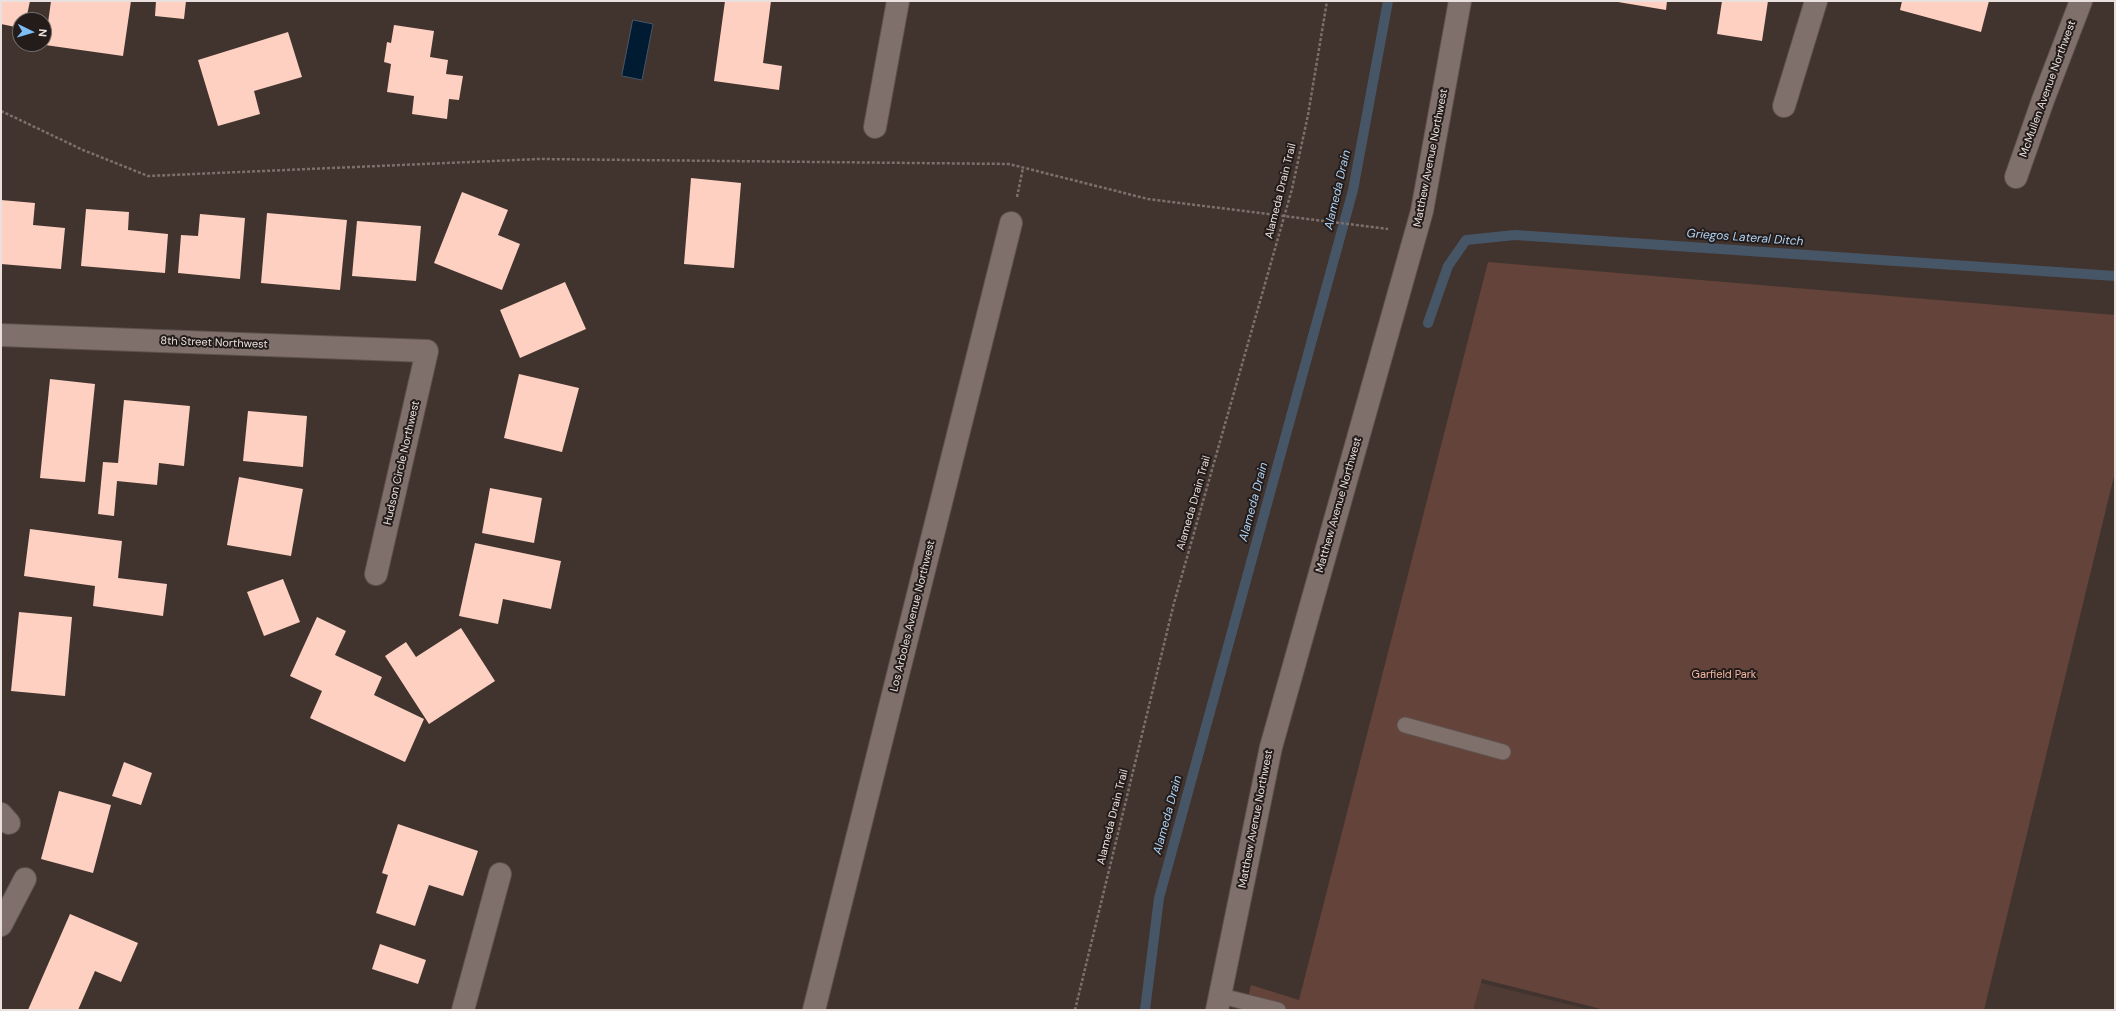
<!DOCTYPE html>
<html>
<head>
<meta charset="utf-8">
<style>
  body { margin:0 }
  #map { position:relative; width:2116px; height:1011px; overflow:hidden; background:#41332e; font-family:"DM Sans",sans-serif }
  canvas { display:block }
  .frame { position:absolute; inset:0; border:2px solid #eae1de; pointer-events:none }
  .north { position:absolute; left:12px; top:12px; width:40px; height:40px; box-sizing:border-box; background:#231c1a; border:1px solid #736b68; border-radius:50%; rotate:95deg; font-size:11px; font-weight:700; line-height:16px; text-align:center; color:#eae1de }
  .north::after { content:''; display:block; margin:auto; width:14px; height:18px; background:#7dbef9; clip-path:polygon(50% 0,100% 100%,50% 72%,0 100%) }
</style>
</head>
<body>
<div id="map">
<canvas width="2116" height="1011"></canvas>
<div class="frame"></div>
<div class="north">N</div>
</div>
<script>
const ctx = document.querySelector('canvas').getContext('2d');
ctx.lineJoin = 'round';
function paint(path, color) { ctx.fillStyle = color; ctx.fill(path, 'evenodd'); }
function strokePath(path, color, width, dash) { ctx.strokeStyle = color; ctx.lineWidth = width; ctx.lineCap = dash ? 'butt' : 'round'; ctx.setLineDash(dash || []); ctx.stroke(path); }
function drawText(font, color, halo, rows, align = 'center') {
  ctx.font = font + ' "DM Sans",sans-serif'; ctx.lineWidth = 4; ctx.setLineDash([]); ctx.textBaseline = 'middle'; ctx.strokeStyle = halo; ctx.fillStyle = color; for (const [text, x, y, turn = 0] of rows) {
    ctx.save(); ctx.translate(x, y); ctx.rotate((+turn || 0) * Math.PI / 180); ctx.textAlign = isNaN(turn) ? turn : align; if (halo) ctx.strokeText(text, 0, 0); ctx.fillText(text, 0, 0); ctx.restore();
  }
}
paint(new Path2D(`
  M1473 981 1591 1010H1465Z`), '#503b34');
paint(new Path2D(`
  M1488 262 2115 315V472L1984 1010H1605L1482 979 1473 1010H1245L1251 985 1299 1000Z`), '#64443a');
const water = new Path2D(`
  M633 20 653 24 642 80 622 76Z`);
paint(water, '#011b32');
strokePath(water, '#475666', 1);
strokePath(new Path2D(`
  M1428 323 1448 266 1466 240 1515 235 2115 276
  M1145 1010 1159 898 1353 190 1388 1`), '#475666', 10);
paint(new Path2D(`
  M1 1H30L26 20H20V28L1 24Z
  M51 1H131L123 56 45 45Z
  M156 1H186L184 19 155 16Z
  M725 1H771L763 63 782 66 779 90 714 81Z
  M1612 1H1667L1666 10Z
  M1722 1H1768L1762 41 1717 34Z
  M1902 1H1989L1981 32 1900 10Z
  M394 25 434 31 430 57 448 60 446 74 463 76 459 100 449 99 447 119 412 114 414 96 387 92 391 64 384 62 387 42 391 43Z
  M288 32 302 77 254 91 260 114 218 126 198 60Z
  M691 178 741 183 734 268 684 264Z
  M462 192 508 210 498 235 520 244 502 290 434 263Z
  M1 200 35 203 33 225 65 228 61 269 1 264Z
  M86 209 129 212 128 230 168 234 165 273 81 266Z
  M267 213 347 220 340 290 261 283Z
  M200 214 245 218 240 279 178 273 181 235 198 236Z
  M357 221 421 226 416 281 352 276Z
  M565 282 586 329 520 358 500 310Z
  M519 374 579 388 562 452 504 438Z
  M50 379 95 384 85 482 40 478Z
  M124 400 190 406 184 466 159 463 157 485 117 481 114 516 98 514 103 462 118 463Z
  M248 411 307 416 303 467 243 461Z
  M239 477 303 489 291 556 227 545Z
  M490 488 542 498 534 543 482 533Z
  M30 529 122 541 118 578 167 584 163 616 93 606 95 586 24 576Z
  M475 543 561 561 551 609 503 599 498 624 459 616Z
  M283 579 300 622 264 636 247 592Z
  M19 612 72 617 65 696 11 691Z
  M317 617 346 631 335 655 382 677 374 695 424 719 405 762 310 718 322 691 290 676Z
  M461 628 495 681 429 724 385 656 406 642 416 657Z
  M124 762 152 773 141 805 112 796Z
  M59 791 111 805 93 873 41 859Z
  M398 824 478 851 463 896 429 885 415 926 376 913 388 875 382 873Z
  M70 914 138 943 121 982 95 971 78 1010H28Z
  M380 944 426 960 418 984 372 969Z`), '#fdd0c1');
const lane = new Path2D(`
  M1405 725 1503 752
  M1221 996 1278 1010`);
const street = new Path2D(`
  M1784 106 1816 1
  M875 127 898 1
  M2016 177 2043 100 2081 1
  M1 335 427 351 376 574
  M1 814 9 823
  M1 925 25 879
  M463 1010 500 874
  M814 1010 1011 223
  M1217 1010 1271 747 1422 211 1460 1`);
strokePath(lane, '#5e524e', 17);
strokePath(street, '#5e524e', 24);
strokePath(new Path2D(`
  M1 111 83 150 148 176 539 159 1009 164 1148 199 1388 229
  M1017 197 1023 168
  M1075 1010 1174 603 1292 189 1308 115 1327 1`), '#7d706c', 2.5, [3, 2]);
strokePath(lane, '#80706b', 15);
strokePath(street, '#80706b', 22);
drawText('11px', '#eae1de', '#231c1a', [
  ["McMullen Avenue Northwest",2048,89,-70],
  ["Matthew Avenue Northwest",1431,158,-79],
  ["Alameda Drain Trail",1281,191,-76],
  ["8th Street Northwest",214,343,2],
  ["Hudson Circle Northwest",402,463,-77],
  ["Alameda Drain Trail",1194,503,-74],
  ["Matthew Avenue Northwest",1339,505,-74],
  ["Los Arboles Avenue Northwest",913,616,-76],
  ["Alameda Drain Trail",1113,817,-76],
  ["Matthew Avenue Northwest",1256,819,-79]
]);
drawText('11px', '#f6b7a2', '#231c1a', [
  ["Garfield Park",1724,675]
]);
drawText('italic 12px', '#b0d3f4', '#231c1a', [
  ["Alameda Drain",1338,190,-77],
  ["Griegos Lateral Ditch",1745,238,4],
  ["Alameda Drain",1254,502,-75],
  ["Alameda Drain",1168,815,-75]
]);
</script>
</body>
</html>
